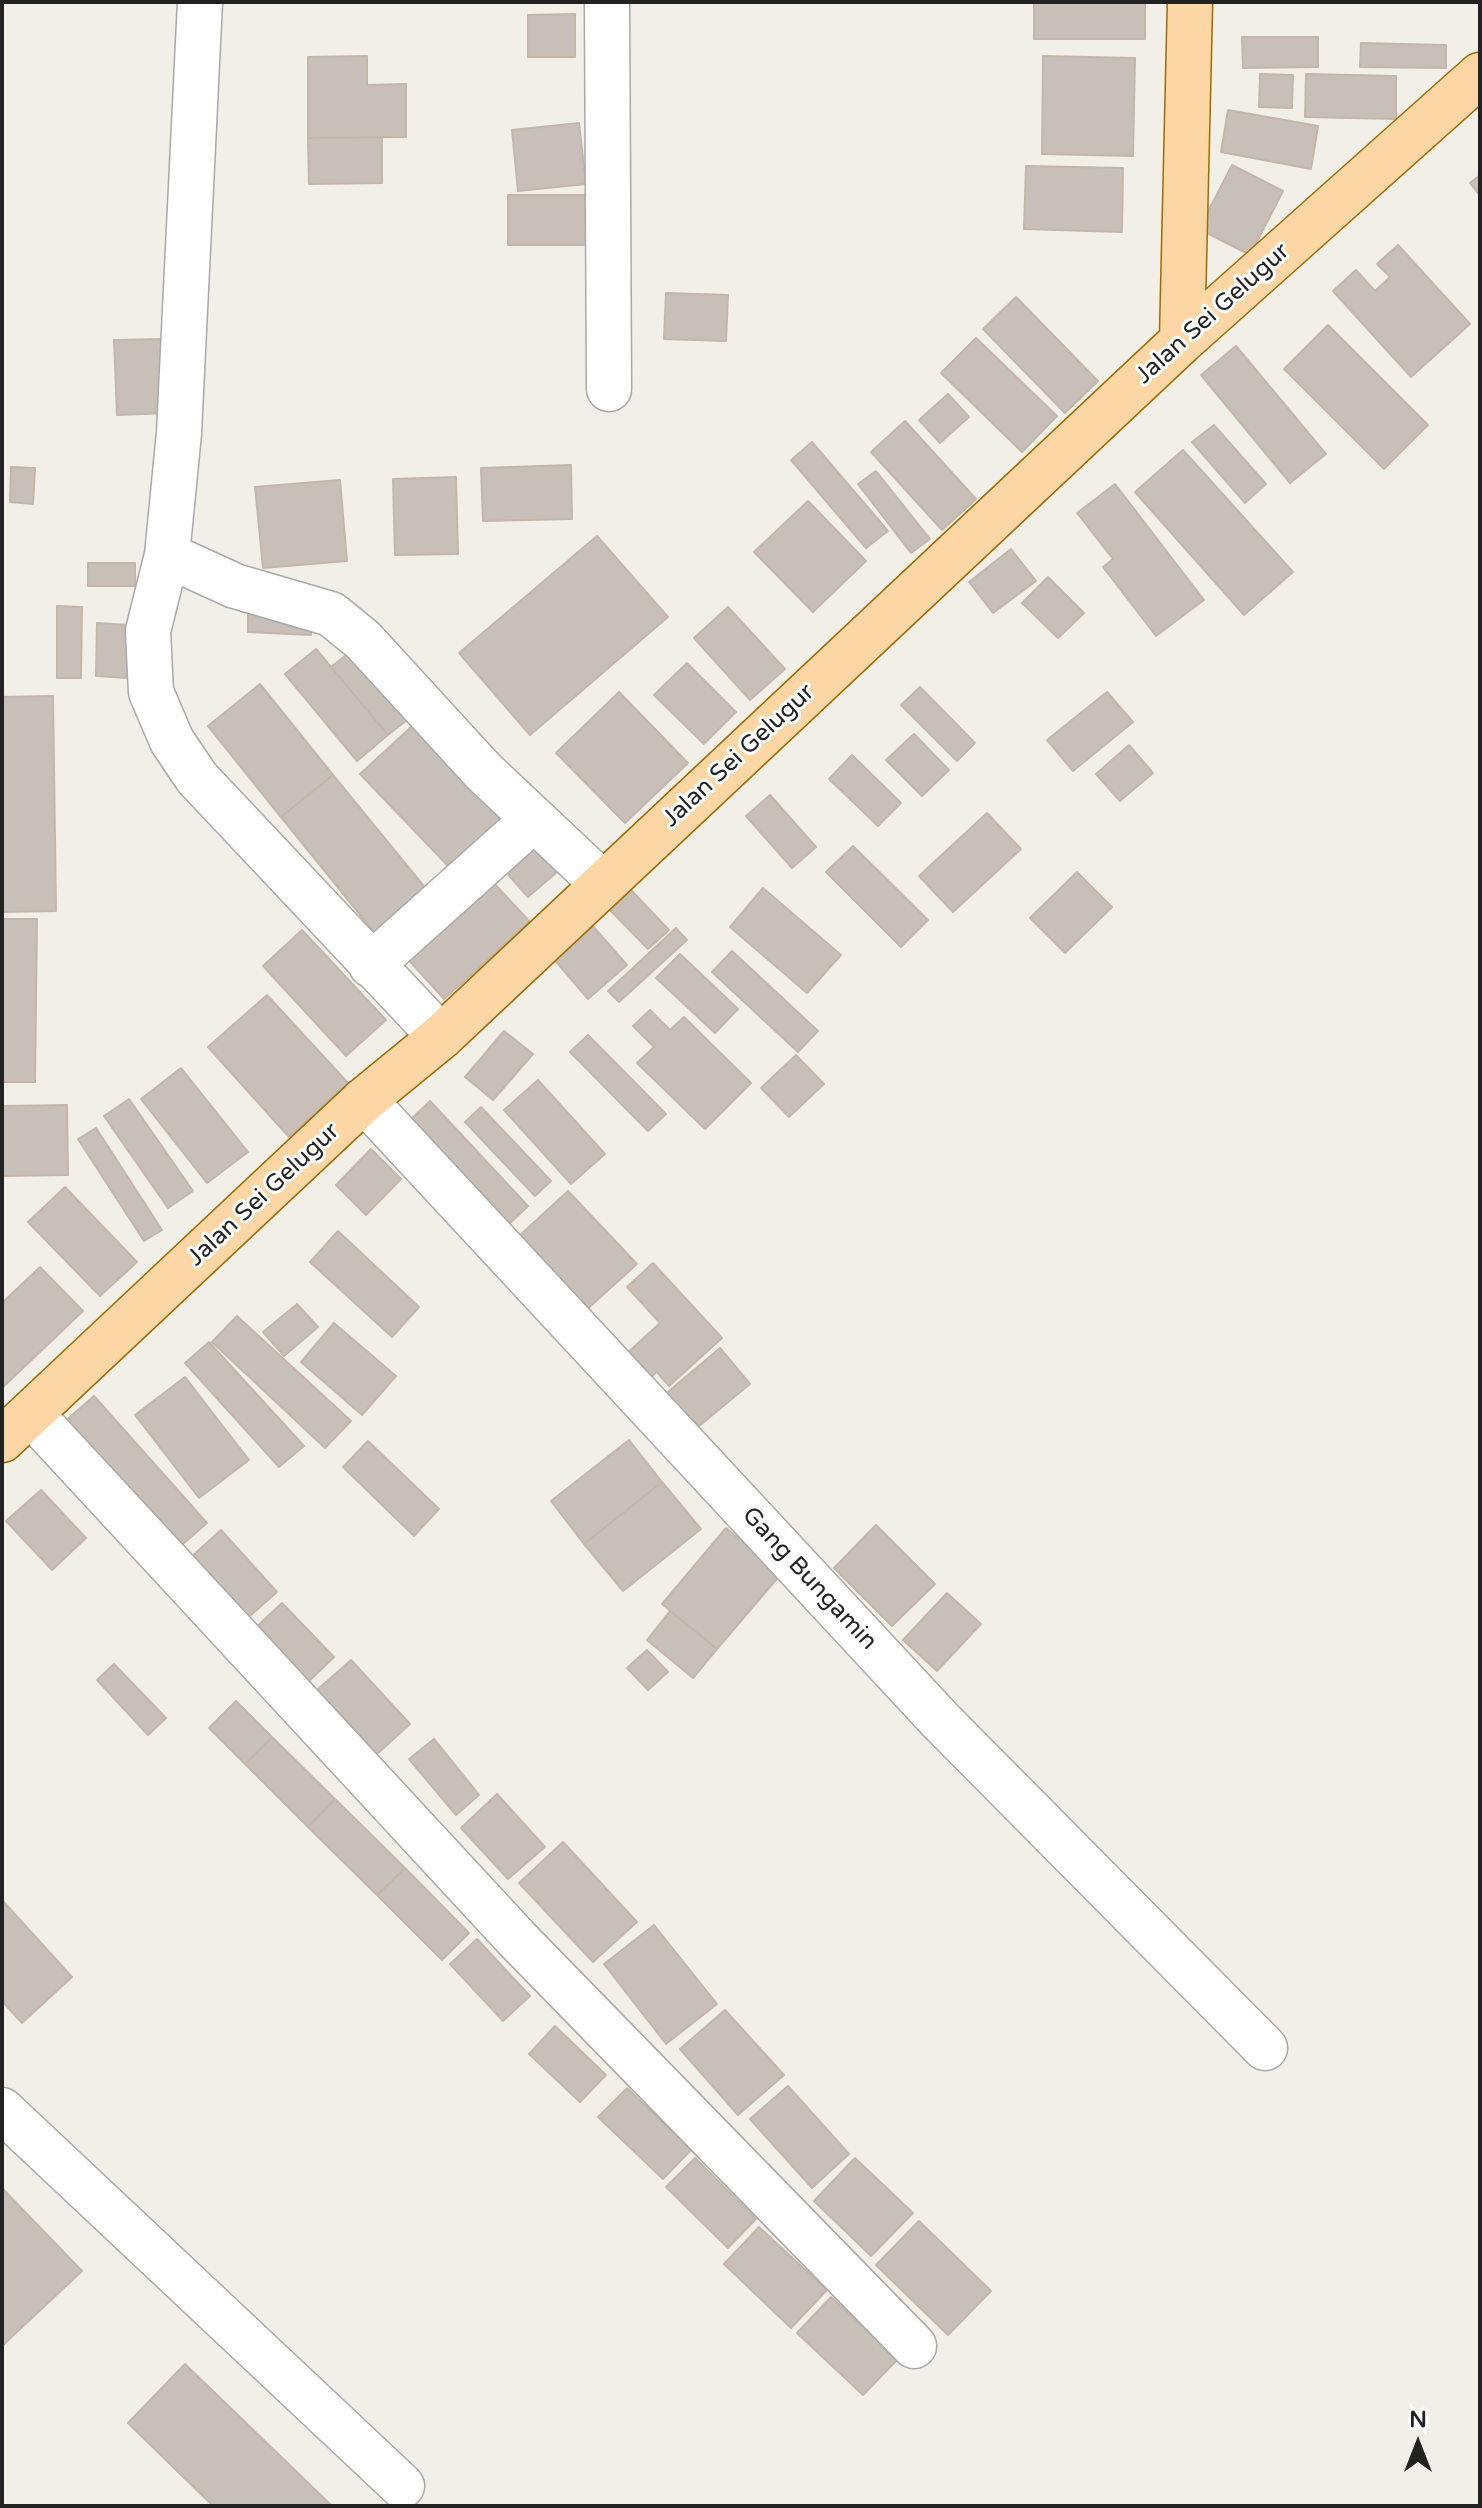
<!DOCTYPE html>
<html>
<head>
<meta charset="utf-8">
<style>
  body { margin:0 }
  #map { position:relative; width:1482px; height:2508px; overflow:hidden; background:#f2efe9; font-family:"Varela Round",sans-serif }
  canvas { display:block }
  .frame { position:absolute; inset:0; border:4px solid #222; pointer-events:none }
  .north { position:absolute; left:1378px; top:2404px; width:80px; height:80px; -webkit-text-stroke:6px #fff; paint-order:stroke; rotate:0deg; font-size:22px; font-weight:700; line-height:32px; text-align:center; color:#222 }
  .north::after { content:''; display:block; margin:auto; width:28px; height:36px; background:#222; clip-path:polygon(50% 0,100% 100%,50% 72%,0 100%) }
</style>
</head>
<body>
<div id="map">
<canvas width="1482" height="2508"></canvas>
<div class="frame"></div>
<div class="north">N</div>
</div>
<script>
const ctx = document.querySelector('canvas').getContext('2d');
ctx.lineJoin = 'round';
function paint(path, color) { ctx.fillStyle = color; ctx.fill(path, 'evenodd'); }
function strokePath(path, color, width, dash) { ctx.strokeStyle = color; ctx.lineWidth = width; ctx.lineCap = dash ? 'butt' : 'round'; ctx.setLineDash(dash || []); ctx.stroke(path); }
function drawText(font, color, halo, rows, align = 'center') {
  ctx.font = font + ' "Varela Round",sans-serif'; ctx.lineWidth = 6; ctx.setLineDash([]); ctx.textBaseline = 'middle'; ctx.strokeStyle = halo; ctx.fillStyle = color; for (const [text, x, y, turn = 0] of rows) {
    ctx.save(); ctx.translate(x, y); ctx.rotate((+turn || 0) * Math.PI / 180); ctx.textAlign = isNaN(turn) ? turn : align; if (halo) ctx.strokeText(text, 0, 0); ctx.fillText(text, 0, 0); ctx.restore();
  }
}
const building = new Path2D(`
  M1034 2H1145V39H1034Z
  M575 14V57H528V15Z
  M1242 37H1318V67L1243 68Z
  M1361 43 1446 45V68L1360 67Z
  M367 56V85L406 84V137L308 138V57Z
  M1043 56 1135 58 1133 156 1042 154Z
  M1260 74 1293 75 1292 108 1259 107Z
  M1306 74 1396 76V119L1305 117Z
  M1228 110 1318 126 1311 169 1221 152Z
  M579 123 586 184 518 191 512 130Z
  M382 137V183L309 184 308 138Z
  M1232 165 1283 191 1250 255 1199 229Z
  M1026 166 1123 168 1122 232 1024 229Z
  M1480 175V196L1470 183Z
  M508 195H597V245H508Z
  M1398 245 1470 324 1411 377 1333 291 1356 270 1375 291 1390 277 1377 264Z
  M666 293 728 295 726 341 664 339Z
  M1016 297 1098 381 1065 413 983 329Z
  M1328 325 1428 425 1384 469 1284 369Z
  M976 338 1057 416 1022 452 941 373Z
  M166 339 169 413 117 415 114 340Z
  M1236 346 1326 454 1290 483 1201 375Z
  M948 394 969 417 940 443 919 420Z
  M905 421 976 499 942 530 871 452Z
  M1214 425 1266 484 1245 503 1192 442Z
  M812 442 888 531 866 548 791 460Z
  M1183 450 1293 572 1244 615 1135 492Z
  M571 465 572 519 483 521 481 468Z
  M11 467 35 468 33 504 10 502Z
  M876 471 930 539 911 553 858 484Z
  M456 477 458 554 395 555 393 479Z
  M340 480 347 561 263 568 255 487Z
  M1115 484 1204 600 1156 636 1103 567 1113 559 1077 513Z
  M808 501 866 561 813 612 754 552Z
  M597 536 668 617 530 735 459 653Z
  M1011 549 1036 581 993 613 969 582Z
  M88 563H135V586H88Z
  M1048 577 1084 613 1058 638 1022 603Z
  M57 606 82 607 81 678H57Z
  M728 607 785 669 750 700 694 638Z
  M248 614 312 617 311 635 248 632Z
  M97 623 129 625 127 678 96 676Z
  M360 644 417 712 388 735 331 667Z
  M316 649 388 735 357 761 285 674Z
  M687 663 736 712 704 744 654 695Z
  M260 684 333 775 281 817 208 726Z
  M920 687 975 743 957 761 901 705Z
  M619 692 688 763 625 823 556 753Z
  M1107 692 1133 722 1073 771 1047 740Z
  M53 696 56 911 2 912V697Z
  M421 718 510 811 450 868 360 774Z
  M914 734 949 770 922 796 886 760Z
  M1129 745 1153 773 1120 801 1096 774Z
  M852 755 901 803 878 826 829 779Z
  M333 775 427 890 374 932 281 817Z
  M770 795 816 847 792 868 746 816Z
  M987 813 1021 849 953 912 919 876Z
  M540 839 564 866 528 897 504 870Z
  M853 846 928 920 901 947 826 872Z
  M1077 872 1112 907 1065 953 1030 918Z
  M491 880 530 922 444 999 406 957Z
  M763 888 841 955 807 993 730 927Z
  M630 889 669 930 648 949 609 909Z
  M2 919H37L35 1082H2Z
  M591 924 627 965 588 999 553 958Z
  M676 928 687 940 619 1002 608 991Z
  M302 930 386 1020 346 1056 263 966Z
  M732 951 818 1031 798 1052 712 972Z
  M680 954 738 1009 715 1033 656 978Z
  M267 995 348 1083 289 1137 208 1047Z
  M650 1010 670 1030 684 1017 751 1083 705 1129 637 1063 654 1047 633 1026Z
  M504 1031 533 1054 493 1100 465 1077Z
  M588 1035 666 1114 648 1131 570 1052Z
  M796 1055 824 1084 789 1117 761 1088Z
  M181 1068 248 1152 207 1183 141 1099Z
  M538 1080 605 1154 571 1184 504 1110Z
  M129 1099 193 1191 168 1208 104 1116Z
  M430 1101 528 1206 505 1228 407 1123Z
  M67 1105 68 1175 2 1176V1106Z
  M481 1107 551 1181 535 1196 465 1122Z
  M96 1128 162 1230 144 1241 78 1139Z
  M371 1149 401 1179 366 1215 336 1185Z
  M65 1187 137 1262 100 1296 28 1222Z
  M568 1191 637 1264 584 1312 505 1249Z
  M338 1231 419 1307 392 1337 310 1262Z
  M653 1263 722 1338 669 1386 657 1372 645 1382 623 1357 660 1323 627 1287Z
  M40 1267 83 1311 2 1388V1303Z
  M297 1304 318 1327 284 1356 263 1332Z
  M237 1316 351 1421 325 1448 212 1342Z
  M334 1323 396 1376 362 1415 301 1362Z
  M209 1342 304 1446 279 1467 185 1363Z
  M720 1348 750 1384 693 1431 663 1396Z
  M185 1377 249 1460 199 1498 135 1415Z
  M94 1396 207 1523 168 1557 55 1430Z
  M629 1440 662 1482 584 1544 551 1501Z
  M368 1441 439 1509 414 1536 343 1467Z
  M662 1482 701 1529 623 1591 584 1544Z
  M41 1490 86 1538 52 1570 6 1521Z
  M876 1525 935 1584 892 1626 834 1568Z
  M726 1528 781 1574 717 1649 662 1604Z
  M221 1530 277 1592 234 1630 179 1568Z
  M947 1593 981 1624 937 1671 903 1640Z
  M282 1603 334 1657 304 1686 251 1632Z
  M670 1611 717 1649 693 1678 647 1640Z
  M647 1650 668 1672 648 1690 627 1668Z
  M351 1660 410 1724 376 1755 316 1691Z
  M114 1664 166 1718 148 1735 97 1680Z
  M236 1701 272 1737 245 1764 209 1728Z
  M272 1737 335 1799 308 1827 245 1764Z
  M434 1739 479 1795 456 1815 409 1759Z
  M497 1794 545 1847 508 1879 461 1828Z
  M335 1799 405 1868 377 1895 308 1827Z
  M563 1842 637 1922 593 1962 519 1883Z
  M405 1868 469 1933 442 1960 377 1895Z
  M2 1900 72 1977 22 2023 2 2001Z
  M654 1925 717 2004 666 2044 604 1964Z
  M477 1939 530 1996 503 2021 450 1964Z
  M725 2010 784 2075 738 2115 680 2049Z
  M555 2026 606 2075 580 2102 529 2054Z
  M788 2086 849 2154 812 2188 750 2119Z
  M627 2088 691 2150 663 2179 598 2117Z
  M695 2158 756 2219 728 2248 666 2187Z
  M855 2158 913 2213 871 2256 814 2201Z
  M2 2188 82 2271 2 2346Z
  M919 2221 991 2291 948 2335 876 2265Z
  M759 2227 827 2290 791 2328 724 2264Z
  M831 2297 898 2359 863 2395 797 2333Z
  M185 2364 332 2506H213L128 2423Z`);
paint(building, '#c7bfb8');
strokePath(building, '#c4b6ab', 2);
const minor = new Path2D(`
  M200 2 179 433 167 555 148 631 151 692 172 741 197 778 441 1037
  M607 2 609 389
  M167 555 235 586 331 614 363 640 483 771 603 884
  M371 965 534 819
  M364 1100 940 1720 1265 2048
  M32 1415 517 1939 914 2346
  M2 2110 402 2486`);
const major = new Path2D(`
  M1182 341 1190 2
  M2 1440 364 1100 441 1037 1182 341 1480 75`);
strokePath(minor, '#a9a9a9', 47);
strokePath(major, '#a06b00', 47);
strokePath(minor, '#fff', 44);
strokePath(major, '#fcd6a4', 44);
drawText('24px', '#222', '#fff', [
  ["Jalan Sei Gelugur",1213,314,-42],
  ["Jalan Sei Gelugur",739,756,-43],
  ["Jalan Sei Gelugur",264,1195,-43],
  ["Gang Bungamin",809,1579,47]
]);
</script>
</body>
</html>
